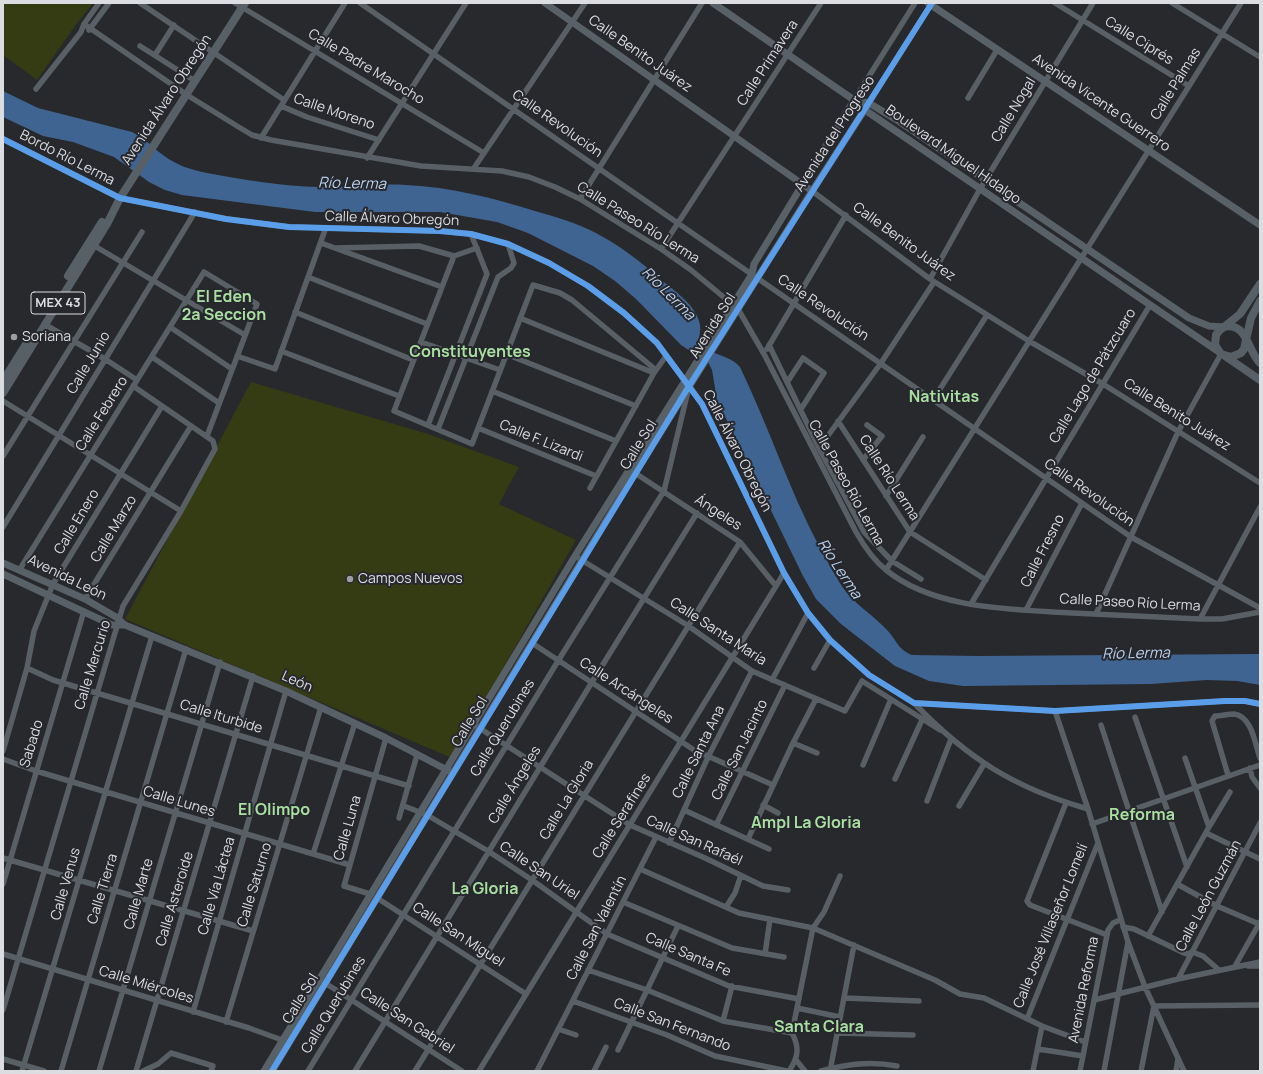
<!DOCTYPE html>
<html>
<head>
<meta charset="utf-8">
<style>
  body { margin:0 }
  #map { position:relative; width:1263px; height:1074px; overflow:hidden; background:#28292c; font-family:Manrope,sans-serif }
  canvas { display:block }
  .frame { position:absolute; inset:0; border:4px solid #dcdde1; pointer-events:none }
</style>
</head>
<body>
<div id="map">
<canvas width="1263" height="1074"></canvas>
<div class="frame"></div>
</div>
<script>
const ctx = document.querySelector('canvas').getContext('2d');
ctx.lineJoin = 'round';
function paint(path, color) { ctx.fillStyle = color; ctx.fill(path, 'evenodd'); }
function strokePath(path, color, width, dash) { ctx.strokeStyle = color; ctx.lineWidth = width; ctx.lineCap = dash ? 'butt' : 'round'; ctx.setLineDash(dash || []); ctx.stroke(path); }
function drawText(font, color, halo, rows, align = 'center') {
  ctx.font = font + ' Manrope,sans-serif'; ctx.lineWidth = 4; ctx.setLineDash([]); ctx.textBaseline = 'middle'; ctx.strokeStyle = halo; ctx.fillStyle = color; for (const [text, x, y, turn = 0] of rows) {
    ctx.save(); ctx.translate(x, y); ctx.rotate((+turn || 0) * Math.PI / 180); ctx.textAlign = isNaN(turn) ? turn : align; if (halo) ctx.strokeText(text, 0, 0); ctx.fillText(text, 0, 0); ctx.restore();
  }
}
paint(new Path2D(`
  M3 3H93L75 26 37 80 3 55Z
  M251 382 428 434 519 467 499 504 576 540 452 758 125 619Z`), '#353b12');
paint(new Path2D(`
  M3 91 38 108 132 132C145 138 152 147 163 155 176 165 191 170 207 173 244 180 282 186 319 187 348 188 377 183 406 185 451 187 493 198 535 211 556 217 577 223 596 233 619 245 640 261 659 278 673 290 697 305 700 325 701 330 699 336 699 341 709 356 729 354 740 367 769 427 789 490 820 548 829 563 836 579 847 593 859 607 874 616 887 630 896 639 898 650 912 655L978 656 1256 654H1260V685L1237 681 1207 680 1151 684 963 686 929 681 895 666 841 624 816 599 803 576 717 400 712 370 708 362 681 345 636 299 615 281 593 266 528 233 497 222 440 212H315L182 195 165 190 149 182 114 157 73 142 43 136 3 117Z`), '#3f6491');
strokePath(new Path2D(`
  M140 3 284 100
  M235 3 484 153
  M360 3 1131 537 1260 608
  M1055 3 1189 86
  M1172 3 1260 57
  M84 24 187 95 237 126 252 135 271 140 421 166 502 171 529 177 555 187 580 199 661 249 691 270 738 309 764 354 856 532C864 546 873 560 886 570 935 610 1013 609 1072 613 1115 615 1157 617 1200 619H1222L1260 612
  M89 30 109 3
  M140 46 195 81
  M155 55 174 25
  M36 89 81 32 84 24 99 3
  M968 98 997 50
  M854 100 915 3
  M869 103 932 3
  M281 106 307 117 379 140
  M261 138 345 3
  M3 139 120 198 226 219 289 227 440 231 471 234 508 244 549 263 588 286 624 313 657 343 702 404 784 573 808 613 830 640 869 675 914 703 1055 711 1225 701H1245L1260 704
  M367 158 466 3
  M474 168 585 3
  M812 191 930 279 1029 341 1103 384 1260 483
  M580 199 702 3
  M321 243 442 287
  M93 245 245 335
  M335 248 419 246 454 256 477 248
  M661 249 821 3
  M454 256 394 411 472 444 533 285 560 293 572 300 656 370
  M308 277 427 324
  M930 279 980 189 1093 3
  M295 312 413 360
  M520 318 654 373
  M44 324 105 359 137 380
  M170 327 232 369
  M421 342 500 370
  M769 345 819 448 864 532 892 561 921 579
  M767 349 846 215
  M281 351 399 396
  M506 354 636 406
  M237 356 275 369 325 230
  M152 357 219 403
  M788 381 803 358 824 373 801 409
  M492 391 616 441
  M933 400 987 315
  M3 401 181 511
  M838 421 910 532 986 580
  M428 425 487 274 471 234
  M478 428 596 476
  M438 429 498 277 511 268 514 263 508 244
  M819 448 881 363 934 282
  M3 456 142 232
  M863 460 882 436 867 425
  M635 473 740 542 776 586
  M590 488 654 373 666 356
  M886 496 923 437
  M3 527 195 212
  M575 556 687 625 752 671 845 711 862 681 940 730
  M20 569 204 272 257 304 207 436
  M886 570 1241 3
  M85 599 191 426
  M971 604 1150 305
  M1026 610 1082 503
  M1096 614 1178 432 1221 354
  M1200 619 1260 507
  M532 643 694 750 773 785
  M27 668 53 680 409 786
  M814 668 830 640
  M772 680 808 613
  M914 703C967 758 1014 788 1088 809
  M1055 711 1088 809 1128 942 1145 987 1184 1071
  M1135 717 1187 867
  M473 724 630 825 705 858 763 886 788 890
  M1101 725 1162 912
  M793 743 817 753
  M3 751 27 668 34 631 53 584 162 406
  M1185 758 1209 827
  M3 759 36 771 350 865
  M863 765 891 699
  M1250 768 1252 777 1260 788
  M1228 775 1212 721 1215 716C1221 716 1228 714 1234 714 1252 716 1255 744 1260 758
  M895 779 922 720
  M927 801 951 739
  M1066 803 1027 901 1030 905 1107 935
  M763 805 778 813
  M404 806 427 815 488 851 532 880 607 934 729 986 799 999
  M959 806 984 764
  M684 810 769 849
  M399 818 417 755
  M1092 824 1260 765
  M716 825 785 685
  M1206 833 1260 859
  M748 839 793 743 816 699
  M669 843 709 755 752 671
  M313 854 355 723
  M3 858 253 931
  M640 869 739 913 813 928 935 980 960 994 984 998 1042 1026 1085 1042
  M3 884 84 611
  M1177 884 1217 906 1259 924
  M370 894 344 886 386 738
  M377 898 526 994
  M623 902 732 948 784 957
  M726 907 735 893 741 875
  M1123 927 1134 929 1184 953 1188 954 1192 952 1203 956 1219 970
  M1148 936 1209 827 1230 792
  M3 954 249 1028 282 1040
  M765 954 770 919
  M1237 966H1235L1260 922
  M1248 966H1260
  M588 970 647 990 723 1021 792 1033
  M1178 979 1260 823
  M322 981 462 1071
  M844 998 919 1001
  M1094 1000 1178 979 1260 962
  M573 1001 667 1035 715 1056 787 1071
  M797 1008 840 1017
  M3 1010 123 606 181 511 215 449 213 441 133 386
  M193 1012 286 691
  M1027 1019 1098 843
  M723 1021 732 986
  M226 1022 321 707
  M558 1029 576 1035
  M837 1033 913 1035
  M1038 1049 1083 1056
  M618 1050 678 926
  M3 1059 44 1071
  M796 1060 805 1071
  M22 1071 152 636
  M61 1071 186 649
  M99 1071 220 662
  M136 1071 253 676
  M143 1071 158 1064 171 1053 213 1066 211 1071
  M308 1071 558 661 664 491 688 391
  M355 1071 592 682 697 513
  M415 1071 740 542
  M479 1071 784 573
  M537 1071 656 837
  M594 1071 606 1047
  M789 1071C798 1058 800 1048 792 1033L813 928 824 912 840 876
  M821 1071C847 1064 870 1061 897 1066
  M830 1071 854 945
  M1033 1071 1042 1026
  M1080 1071 1108 930 1113 923 1120 920
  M1104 1071 1128 942
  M1141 1071 1154 1006 1260 1005
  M1176 1071 1178 1059`), '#585f65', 5.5);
strokePath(new Path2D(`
  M545 3 812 191
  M713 3 854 100 865 110 1219 352
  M928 3 1260 225
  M854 100 869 103 900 122 1189 318 1209 326 1223 327
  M3 563 85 599 116 617 125 625 286 691 386 738 449 771
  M3 574 112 625H125
  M264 1071 575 556 752 274 754 264 854 100
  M272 1071 635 473 812 191 869 103`), '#596168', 7);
strokePath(new Path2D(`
  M68 276 102 222
  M1260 284 1240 314 1219 331 1216 335 1215 345 1221 354 1231 357 1241 353 1244 349 1251 318 1260 301
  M1223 327C1247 321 1247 350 1260 363
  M1225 356 1260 380
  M3 381 26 344
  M3 393 107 224 120 198 245 3`), '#576067', 8);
strokePath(new Path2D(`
  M3 139 120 198 226 219 289 227 440 231 471 234 508 244 549 263 588 286 624 313 657 343 702 404 784 573 808 613 830 640 869 675 914 703 1055 711 1225 701H1245L1260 704
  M272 1071 689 386 932 3`), '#5a9eea', 6);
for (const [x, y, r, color] of [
  [14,337,4,"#9d9ea2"],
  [350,579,4,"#9d9ea2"]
]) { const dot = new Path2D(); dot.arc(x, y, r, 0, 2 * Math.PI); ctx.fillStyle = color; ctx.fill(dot); strokePath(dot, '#27282d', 1.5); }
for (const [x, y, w] of [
  [58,303,54]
]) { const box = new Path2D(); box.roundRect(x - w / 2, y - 11, w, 22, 3); ctx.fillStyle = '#27282d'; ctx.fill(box); strokePath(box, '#dcdde1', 1); }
drawText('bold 13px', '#dcdde1', null, [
  ["MEX 43",58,303]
]);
drawText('14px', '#dcdde1', '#27282d', [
  ["Calle Ciprés",1139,41,32],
  ["Calle Benito Juárez",640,54,35],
  ["Calle Primavera",768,63,-57],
  ["Calle Padre Marocho",366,67,31],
  ["Calle Palmas",1176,84,-58],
  ["Avenida Álvaro Obregón",167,100,-57],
  ["Avenida Vicente Guerrero",1101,103,34],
  ["Calle Nogal",1014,110,-59],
  ["Calle Moreno",334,112,19],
  ["Calle Revolución",557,124,35],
  ["Avenida del Progreso",835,134,-57],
  ["Boulevard Miguel Hidalgo",953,155,35],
  ["Bordo Río Lerma",67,158,27],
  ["Calle Álvaro Obregón",392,219,2],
  ["Calle Paseo Río Lerma",638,223,32],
  ["Calle Benito Juárez",904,242,36],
  ["Calle Revolución",823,308,34],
  ["Avenida Sol",713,326,-58],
  ["Calle Junio",89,363,-59],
  ["Calle Lago de Pátzcuaro",1093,376,-59],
  ["Calle Febrero",102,414,-58],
  ["Calle Benito Juárez",1177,415,32],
  ["Calle F. Lizardi",541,441,22],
  ["Calle Sol",639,445,-58],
  ["Calle Álvaro Obregón",737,451,63],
  ["Calle Río Lerma",889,478,57],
  ["Calle Paseo Río Lerma",846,483,61],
  ["Calle Revolución",1089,493,35],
  ["Ángeles",718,513,33],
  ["Calle Enero",77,522,-59],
  ["Calle Marzo",114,529,-59],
  ["Calle Fresno",1043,551,-63],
  ["Avenida León",67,578,26],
  ["Calle Paseo Río Lerma",1130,603,3],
  ["Calle Santa María",718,632,33],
  ["Calle Mercurio",93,665,-73],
  ["León",297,682,24],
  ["Calle Arcángeles",626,691,33],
  ["Calle Iturbide",221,717,17],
  ["Calle Sol",470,722,-59],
  ["Calle Querubines",503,728,-59],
  ["Sabado",32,744,-73],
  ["Calle San Jacinto",740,750,-64],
  ["Calle Santa Ana",699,752,-64],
  ["Calle Ángeles",515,785,-59],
  ["Calle La Gloria",567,800,-59],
  ["Calle Lunes",179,802,17],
  ["Calle Serafines",622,816,-58],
  ["Calle Luna",348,828,-74],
  ["Calle San Rafaél",694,841,24],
  ["Calle San Uriel",539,871,34],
  ["Calle Venus",66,884,-74],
  ["Calle Saturno",255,885,-73],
  ["Calle Vía Láctea",217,886,-74],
  ["Calle Tierra",103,889,-73],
  ["Calle Marte",139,894,-74],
  ["Calle León Guzmán",1209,896,-62],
  ["Calle Asteroide",175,899,-73],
  ["Calle José Villaseñor Lomelí",1051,926,-68],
  ["Calle San Valentín",597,928,-63],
  ["Calle San Miguel",458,935,33],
  ["Calle Santa Fe",688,955,23],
  ["Calle Miércoles",146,985,17],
  ["Avenida Reforma",1084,990,-79],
  ["Calle Sol",301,999,-59],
  ["Calle Querubines",334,1005,-59],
  ["Calle San Gabriel",407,1021,33],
  ["Calle San Fernando",672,1025,21]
]);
drawText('14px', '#dcdde1', '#27282d', [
  ["Soriana",22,337],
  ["Campos Nuevos",358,579]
], 'left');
drawText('italic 15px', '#bbd3f0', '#27282d', [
  ["Río Lerma",352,184,1],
  ["Río Lerma",668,294,45],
  ["Río Lerma",839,569,57],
  ["Río Lerma",1136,654,-1]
]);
drawText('bold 16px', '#aadfa2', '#27282d', [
  ["El Eden",224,298],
  ["2a Seccion",224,316],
  ["Constituyentes",470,353],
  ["Nativitas",944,398],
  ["El Olimpo",274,811],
  ["Reforma",1142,816],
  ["Ampl La Gloria",806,824],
  ["La Gloria",485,890],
  ["Santa Clara",819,1028]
]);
</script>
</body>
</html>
